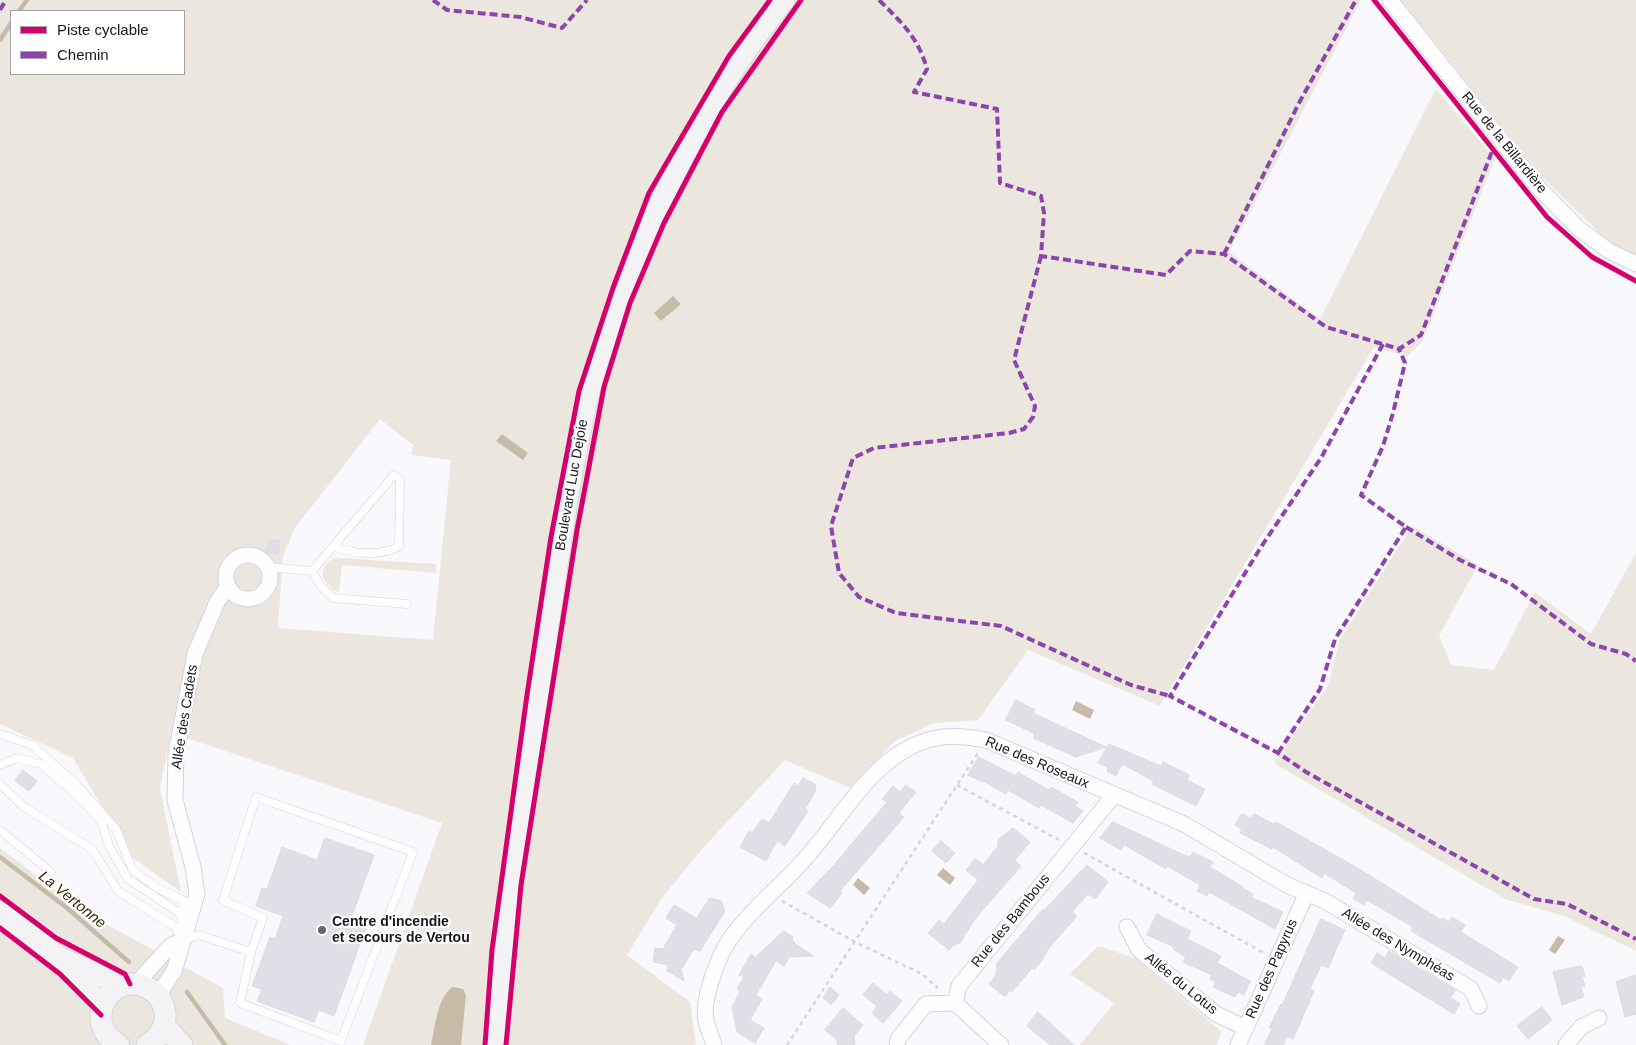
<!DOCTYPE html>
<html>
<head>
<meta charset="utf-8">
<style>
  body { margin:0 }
  #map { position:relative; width:1636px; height:1045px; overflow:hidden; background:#f8f8fd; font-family:Arial,sans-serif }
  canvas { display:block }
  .legend { position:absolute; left:10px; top:10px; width:175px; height:65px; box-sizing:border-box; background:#fff; border:1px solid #a3a3a5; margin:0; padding:6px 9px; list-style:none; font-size:15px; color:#19191d }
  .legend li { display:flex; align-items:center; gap:10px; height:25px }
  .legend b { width:25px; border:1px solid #a3a3a5 }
</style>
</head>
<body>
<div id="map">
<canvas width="1636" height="1045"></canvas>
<ul class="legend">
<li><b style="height:6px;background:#d6006c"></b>Piste cyclable</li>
<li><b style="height:6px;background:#8e44ad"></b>Chemin</li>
</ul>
</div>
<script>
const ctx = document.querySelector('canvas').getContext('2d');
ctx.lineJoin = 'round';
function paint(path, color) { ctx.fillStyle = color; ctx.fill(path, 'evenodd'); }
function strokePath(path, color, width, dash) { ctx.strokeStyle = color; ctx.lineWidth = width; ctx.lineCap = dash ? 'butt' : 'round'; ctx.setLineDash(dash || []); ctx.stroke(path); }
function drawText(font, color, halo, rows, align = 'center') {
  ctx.font = font + ' Arial,sans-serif'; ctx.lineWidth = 4.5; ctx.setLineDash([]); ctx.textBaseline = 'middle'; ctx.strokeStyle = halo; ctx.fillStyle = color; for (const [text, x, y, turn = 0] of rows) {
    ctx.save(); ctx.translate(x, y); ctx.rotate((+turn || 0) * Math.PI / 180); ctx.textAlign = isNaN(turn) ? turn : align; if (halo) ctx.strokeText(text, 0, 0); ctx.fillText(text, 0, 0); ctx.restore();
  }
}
paint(new Path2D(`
  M0 0H1361L1229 252 1320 319 1436 89 1495 159 1422 342 1407 357 1374 347 1160 706 1028 650 978 720 935 723 895 741 850 788 785 760 702 849 661 899 627 955 690 1002 696 1045H363L442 823 171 733 160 788 181 892 133 858 73 758 0 724ZM11 11H184V74H11ZM380 419 413 445 411 455 451 460 433 640 278 628 283 556 295 528Z
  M1401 0H1636V256L1611 244 1541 176Z
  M1412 526 1478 565 1439 636 1451 665 1494 670 1535 592 1591 634 1636 553V951L1564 916 1505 899 1274 763 1328 686 1339 641Z
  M339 558 436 564V573L342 565 339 592 334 591 323 578C322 566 327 559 339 558Z
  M0 848 84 912 223 988 225 1018 291 1045H0Z
  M1098 946 1135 958 1222 1032 1216 1045H1080L1114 1003 1070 974Z`), '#ece7de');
paint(new Path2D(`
  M673 296 681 304 661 321 654 313Z
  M502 434 528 453 523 460 496 441Z
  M1076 701 1094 710 1090 719 1072 710Z
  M943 868 955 878 950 885 937 875Z
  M858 878 870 888 864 895 853 885Z
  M1558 936 1565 940 1555 954 1549 950Z
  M453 987 463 989 466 995 461 1045H431C435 1029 437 996 453 987Z`), '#c6bba6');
strokePath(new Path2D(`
  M19 11 27 0
  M0 40 11 23
  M0 857 67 908 129 962
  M187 992 225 1045`), '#c6bba6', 4.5);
const building = new Path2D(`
  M269 539 280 541 278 555 266 552Z
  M1016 700 1035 710 1033 713 1106 747 1076 757 1033 738 1035 734 1006 720Z
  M1109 744 1161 766 1163 762 1189 775 1187 780 1205 789 1196 806 1152 784 1154 781 1122 764 1116 776 1108 772 1107 767 1098 763Z
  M979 757 1016 776 1018 772 1049 790 1051 787 1078 802 1075 806 1083 811 1073 823 1041 805 1039 808 1008 790 1006 794 983 781 982 782 968 775Z
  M23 770 37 781 29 791 15 781Z
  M803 778 815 784 816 790 805 809 808 811 785 846 777 841 766 861 740 847 749 831 752 833 762 819 769 823 794 783 798 786Z
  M906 785 916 792 899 813 904 817 840 891 842 893 830 908 807 893 834 865 887 802 882 799 893 786 900 792Z
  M1242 814 1251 818 1254 814 1274 824 1276 822 1356 867 1441 920 1442 918 1449 922 1452 917 1465 925 1461 932 1518 967 1509 981 1503 977 1500 983 1411 931 1413 927 1367 900 1364 905 1353 898 1356 893 1324 873 1322 878 1273 847 1272 849 1240 833 1242 829 1235 825Z
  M1113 822 1184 855 1190 857 1193 852 1213 862 1210 867 1243 887 1242 888 1253 894 1251 897 1283 912 1275 929 1209 892 1207 896 1197 891 1200 885 1167 866 1166 869 1124 845 1121 850 1100 838Z
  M1013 828 1030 842 1015 860 1021 866 975 919 960 943 954 945 949 950 928 933 939 920 944 924 978 880 966 870 975 858 983 865 998 846V840Z
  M325 838 374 855 352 916 368 922 334 1016 319 1010 314 1022 257 1001 262 989 252 986 270 937 275 939 283 916 256 906 262 888 267 889 282 847 317 860Z
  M941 841 955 853 946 863 932 851Z
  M1087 865 1108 882 1095 899 1088 894 1072 912 1077 916 1049 948 1040 963 1034 970 1032 968 1012 992 1010 990 1005 997 989 984 996 975 997 963 1043 909 1044 910Z
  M710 898 721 901 725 911 700 951 694 949 681 970 684 981 666 970 669 965 653 962 655 948 663 949 677 925 666 918 674 905 696 918Z
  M1157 914 1191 931 1187 939 1221 956 1217 963 1250 981 1244 995 1238 992 1235 997 1213 987 1216 982 1210 979 1212 975 1183 962 1186 957 1173 949 1174 947 1147 935Z
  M1321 919 1345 930 1328 968 1321 965 1310 989 1314 991 1293 1039 1287 1036 1283 1045H1264L1272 1029 1269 1028 1281 1004 1282 1005Z
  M784 931 793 937 792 940 797 945 814 956 789 957 784 966 776 961 756 995 762 999 750 1020 764 1028 755 1043 737 1032 732 1007 740 991 737 989 744 977 739 975 751 954 755 957Z
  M1389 951 1455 990 1451 998 1460 1004 1454 1014 1371 963 1377 953 1385 958Z
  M1582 966 1585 976 1582 977 1585 986 1581 987 1584 997 1562 1005 1553 972Z
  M1636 975V1014L1625 1017 1616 982Z
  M873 983 887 995 890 991 902 1001 883 1023 872 1013 877 1006 863 995Z
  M830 987 839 995 831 1005 823 998Z
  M1542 1007 1552 1020 1528 1039 1517 1026Z
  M843 1008 863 1025 854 1036 855 1045H838L835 1038 825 1030Z
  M1038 1012 1074 1045H1050L1027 1026Z`);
paint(building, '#dfdfe8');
strokePath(building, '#dbdbdf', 1);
const lane = new Path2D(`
  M267 567 312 571 394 475 400 479 399 546C382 557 351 554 333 546
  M312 571 321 586 333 598 407 604
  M0 734 32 745 77 785 116 829 132 869 157 888 185 901 181 914 182 928
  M0 765 17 758 41 764 85 803 101 821 109 846 128 879 181 914
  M0 784 23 806 93 850 118 891 174 926 183 940
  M0 830 51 872
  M183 940 199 935 251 952 240 1003 341 1041 413 852 256 797 223 900 263 918 251 952`);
const street = new Path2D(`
  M1390 0 1539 188 1578 228 1609 251 1636 264
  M226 577a22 22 0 1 1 44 0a22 22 0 1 1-44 0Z
  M1127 927 1139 950 1216 1014 1246 1028
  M136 984 170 946 183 940
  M158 995 174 971 197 894 193 867 175 800 176 754 195 654 217 602 228 586
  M714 1045C712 1037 707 1028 706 1020 702 1001 716 964 725 947 744 915 779 888 804 860 835 826 863 775 903 751 932 734 955 734 986 740L1184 824 1287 885 1325 901 1471 989 1479 1006
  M897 1045 898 1039 926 1004 955 1003
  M1001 1045 955 1003 959 986 1114 795
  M1238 1045 1307 893
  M1566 1045 1581 1027 1599 1018`);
const secondary = new Path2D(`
  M0 912 58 956 102 1006
  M65 960 123 985
  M164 1025 182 1045
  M119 1045C78 1022 114 964 153 991 160 996 164 1005 165 1014 166 1028 159 1038 147 1045
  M496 1045C504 919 522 796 541 672 556 577 567 481 590 388 599 353 613 318 626 284 665 184 716 83 784 0`);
strokePath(lane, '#d3d3d8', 9);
strokePath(street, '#d3d3d8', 17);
strokePath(secondary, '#d3d3d8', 23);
strokePath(new Path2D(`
  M957 785 1059 840
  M1084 853 1264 953
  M782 901 855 942 922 974 938 988
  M787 1045 978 753`), '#d6d6d8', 2.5, [4, 4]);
strokePath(lane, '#fefeff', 8);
strokePath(street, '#fefeff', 15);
strokePath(secondary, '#f3f3f6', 21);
strokePath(new Path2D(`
  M433 0 447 10 520 17 562 28 587 0
  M879 0C902 23 918 37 927 69L914 92 997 109 1000 183 1041 196 1044 213 1041 256 1166 275 1190 251 1224 254 1326 327 1399 349 1421 335 1493 149
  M0 10 6 0
  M1224 254 1299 103 1356 0
  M1041 256 1014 360 1035 406 1033 417 1024 429 1009 433 874 448 853 458 831 526 839 573 859 597 896 613 1001 626 1131 685 1170 696
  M1383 344 1321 458 1261 547 1170 696 1278 753 1306 772 1534 899 1567 904 1636 939
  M1406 527 1460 560 1511 584 1591 644 1626 654 1636 661
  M1278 753 1320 689 1335 639 1406 527 1361 495 1383 446 1393 413 1405 363 1399 349`), '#8e44ad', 4, [8, 4]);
strokePath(new Path2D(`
  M1374 0 1547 217 1592 257 1636 281
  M0 896 56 938 125 974 130 984
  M0 928 60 974 101 1015
  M485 1045 492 950 527 695 551 537 579 391 613 288 649 193 729 56 770 0
  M506 1045 521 885 577 530 604 387 630 303 664 223 722 112 801 0`), '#d6006c', 5);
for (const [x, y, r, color] of [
  [322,930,5,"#67676b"]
]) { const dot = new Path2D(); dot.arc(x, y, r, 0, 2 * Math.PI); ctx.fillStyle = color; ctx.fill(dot); strokePath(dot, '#fff', 2); }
drawText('14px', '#19191d', '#fff', [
  ["Rue de la Billardière",1504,143,51],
  ["Boulevard Luc Dejoie",572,485,-80],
  ["Allée des Cadets",185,717,-81],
  ["Rue des Roseaux",1037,763,23],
  ["Rue des Bambous",1011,921,-51],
  ["Allée des Nymphéas",1398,945,31],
  ["Rue des Papyrus",1272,969,-66],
  ["Allée du Lotus",1181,984,39]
]);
drawText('bold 14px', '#19191d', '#fff', [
  ["Centre d'incendie",332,922],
  ["et secours de Vertou",332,938]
], 'left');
drawText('italic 15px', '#3b2900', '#fff', [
  ["La Vertonne",72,900,39]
]);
</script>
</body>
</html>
